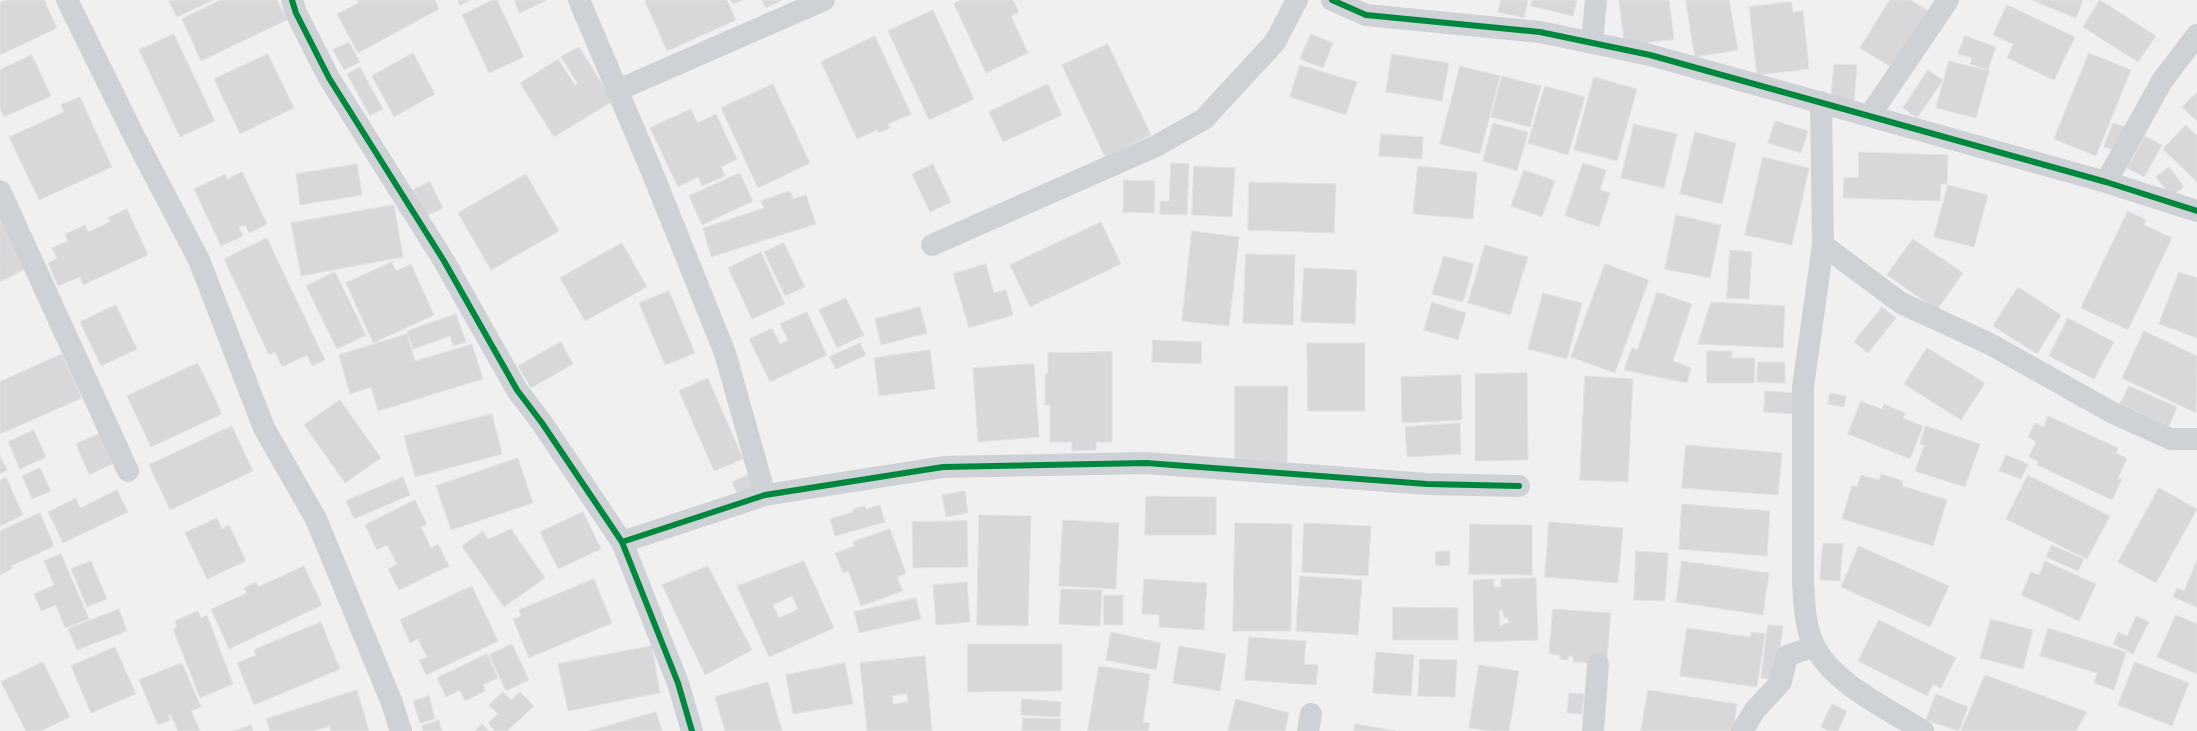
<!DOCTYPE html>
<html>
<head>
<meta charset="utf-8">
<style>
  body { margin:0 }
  canvas { display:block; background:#f1f0f0 }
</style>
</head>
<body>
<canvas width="2197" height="731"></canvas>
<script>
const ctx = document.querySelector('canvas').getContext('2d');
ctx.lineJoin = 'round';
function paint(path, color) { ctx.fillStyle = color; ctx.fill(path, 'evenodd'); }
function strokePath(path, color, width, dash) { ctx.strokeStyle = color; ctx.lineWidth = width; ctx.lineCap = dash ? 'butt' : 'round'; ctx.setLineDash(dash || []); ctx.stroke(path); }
const building = new Path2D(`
  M7 0H44L57 28 0 55V3Z
  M169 0H213L177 17Z
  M221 0H277L287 20 201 61 182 19Z
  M357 0H435L439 9 358 53 337 14 359 3Z
  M458 0H471L460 5Z
  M493 0H497L524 57 489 73 462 15Z
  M514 0H547L520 13Z
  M647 0H727L736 20 667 51 645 1Z
  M731 0H743L733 4Z
  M762 0H782L766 8Z
  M961 0H1013L1019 12 1011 16 1028 53 986 73 954 4Z
  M1501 0H1528L1524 18 1498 12Z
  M1533 0H1577L1573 16 1531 6Z
  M1619 0H1669L1674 39 1625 46Z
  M1686 0H1729L1738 50 1695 57Z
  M1890 0H1910L1932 13 1896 70 1860 48Z
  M2032 0H2083L2076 18Z
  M2100 0 2156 36 2138 62 2083 27Z
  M1791 2 1793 12 1803 11 1809 69 1757 75 1749 7Z
  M2007 5 2075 37 2054 80 2007 58 2013 44 1993 35Z
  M933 10 974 99 929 120 888 31Z
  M174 34 215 121 180 137 139 50Z
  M1311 34 1333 43 1323 68 1300 59Z
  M875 36 911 114 888 124 890 128 878 133 877 130 857 139 821 62Z
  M1965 36 1996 47 1988 70 1970 64 1972 58 1958 54Z
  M349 42 360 62 344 70 333 50Z
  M1108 44 1151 135 1105 157 1062 65Z
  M579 47 613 101 554 137 520 83 558 59 575 85 578 84 561 57Z
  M413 53 435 94 394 117 372 76Z
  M2089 53 2131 70 2096 156 2054 139Z
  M268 54 294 108 240 134 214 79Z
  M1392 54 1449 63 1442 101 1386 92Z
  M32 55 51 96 4 117 0 109V70Z
  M1949 61 1989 71 1976 118 1936 108Z
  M1834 64 1857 65 1854 103 1831 101Z
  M1300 65 1357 82 1346 115 1290 97Z
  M1460 66 1500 76 1480 154 1440 144Z
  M360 67 383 109 370 116 347 74Z
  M1928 70 1943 80 1917 118 1903 108Z
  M1502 76 1541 86 1530 127 1491 117Z
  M1594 77 1637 89 1617 161 1574 150Z
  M773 84 810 163 758 188 721 108Z
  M1048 84 1062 115 1003 142 989 112Z
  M1545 86 1585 97 1568 155 1528 143Z
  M2197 93V121L2182 107Z
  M80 97 112 167 39 200 9 137 64 112 61 105Z
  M691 109 697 123 716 114 737 159 721 167 725 176 702 186 698 177 678 187 650 128Z
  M1775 121 1808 131 1801 153 1768 143Z
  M1493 123 1528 132 1517 171 1483 161Z
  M2113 123 2126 127 2118 151 2104 147Z
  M1634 124 1677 134 1664 188 1621 178Z
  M2186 125 2197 136V182L2163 149Z
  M1695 132 1736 143 1722 204 1680 194Z
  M1381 134 1423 137 1422 159 1379 156Z
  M2145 136 2162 145 2144 177 2127 168Z
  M1859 152 1948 155 1947 184H1941L1940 201 1843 198 1844 177 1858 178Z
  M1763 157 1809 168 1792 245 1745 235Z
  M1171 163 1189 164 1187 215 1160 214V201H1169Z
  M1583 163 1606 170 1600 190 1610 193 1599 227 1565 216Z
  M357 164 362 195 300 205 296 174Z
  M933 164 951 202 930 212 912 174Z
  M1194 166 1235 168 1232 217 1192 215Z
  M1418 166 1477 172 1473 219 1413 214Z
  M2169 167 2184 187 2171 197 2156 177Z
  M1524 170 1555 181 1542 217 1511 206Z
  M242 172 267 224 249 233 245 225 239 227 243 236 221 246 194 189 225 174 227 179Z
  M740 173 753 201 702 225 689 196Z
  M526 174 559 231 491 270 458 213Z
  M1124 180 1155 181 1154 213 1123 212Z
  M430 182 443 208 426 216 413 190Z
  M1249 182 1336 184 1334 233 1248 230Z
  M1948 185 1988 195 1974 247 1934 237Z
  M790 191 793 199 806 195 816 224 711 257 703 228 764 208 761 201Z
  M394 205 403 257 301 276 291 223Z
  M127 209 148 255 83 285 80 277 58 286 48 263 57 259 52 248 68 241 65 234 85 225 88 232 110 222 108 218Z
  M2128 211 2146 220 2144 225 2172 238 2128 330 2081 308Z
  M1676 215 1721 225 1710 278 1665 269Z
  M0 217 29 267 0 282Z
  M1101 222 1121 264 1030 307 1010 265Z
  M1192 231 1239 237 1229 326 1182 321Z
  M267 238 325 360 312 366 307 355 282 367 275 352 269 355 224 259Z
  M1913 239 1963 273 1937 310 1887 275Z
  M622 243 647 287 585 321 560 278Z
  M784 243 805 287 785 296 764 252Z
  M1485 245 1528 257 1510 315 1468 303Z
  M1730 250 1752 252 1749 299 1727 298Z
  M761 252 785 304 752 319 728 268Z
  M1246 254 1295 255 1293 325 1243 323Z
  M1444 256 1474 264 1463 302 1432 294Z
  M392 262 396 271 411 264 434 315 373 343 346 283Z
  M986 264 994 293 1006 290 1013 315 969 328 953 274Z
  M1605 264 1649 280 1615 373 1571 357Z
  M1304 268 1357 270 1355 324 1301 322Z
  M335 272 366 335 337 349 306 286Z
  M2179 272 2197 278V338L2159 324Z
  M2018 287 2061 315 2037 354 1993 326Z
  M669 291 695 353 665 365 639 303Z
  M1657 292 1692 304 1673 361 1691 368 1687 383 1624 370 1632 348 1637 350Z
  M1543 293 1582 303 1567 359 1528 349Z
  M846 298 864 335 837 348 819 310Z
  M1432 302 1466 313 1458 340 1424 330Z
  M1711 302 1785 306 1783 348 1698 344Z
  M116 305 137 349 101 366 80 322Z
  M920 307 927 333 881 345 875 319Z
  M1882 307 1896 318 1868 353 1854 342Z
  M807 312 827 355 770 382 749 339 772 328 780 344 788 340 780 324Z
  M456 314 466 342 453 346 450 336 413 349 407 331Z
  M2068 318 2114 342 2094 379 2049 356Z
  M2144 331 2197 356 2196 413 2122 378Z
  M407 334 415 361 472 344 483 379 378 411 371 387 350 394 339 355Z
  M1153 340 1202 342 1201 364 1152 362Z
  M561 342 573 364 531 388 518 366Z
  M860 343 866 355 836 369 829 357Z
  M1307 343H1365V411H1308Z
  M1927 348 1985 383 1961 420 1904 384Z
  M930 350 935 389 879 396 874 358Z
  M1707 351H1732V358H1755L1754 383H1707Z
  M1112 352V442H1096V450L1072 451V442H1050V405H1045V374H1048V353Z
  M62 354 82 398 0 434V382Z
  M1758 362H1785V383L1757 382Z
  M198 363 222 414 151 447 127 396Z
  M1034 364 1039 437 978 442 973 368Z
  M1527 373 1528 460 1475 461V374Z
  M1461 375 1462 420 1402 423 1401 377Z
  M1585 376 1633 379 1628 482 1580 480Z
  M708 378 743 459 714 471 679 391Z
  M1235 386H1288L1287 462H1235Z
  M2129 386 2177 407 2169 426 2120 404Z
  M1765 391 1799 393 1798 414 1764 412Z
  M1830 393 1846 396 1844 407 1828 404Z
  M340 400 381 458 345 483 304 425Z
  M1861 401 1882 409 1884 404 1905 413 1903 418 1923 426 1910 459 1848 434Z
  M492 414 502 454 415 477 404 436Z
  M2048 416 2118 448 2116 453 2127 458 2118 478 2122 479 2112 500 2037 465 2038 461 2029 457 2036 442 2028 437 2035 423 2043 427Z
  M1460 423 1461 454 1407 457 1405 427Z
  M232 426 253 471 170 510 149 465Z
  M1926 426 1980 444 1965 487 1915 471 1924 446 1920 444Z
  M34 430 46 457 20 469 8 442Z
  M103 432 116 462 89 475 76 444Z
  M1686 445 1782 453 1778 495 1682 488Z
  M0 455 7 470 0 474Z
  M2006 455 2028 464 2021 479 1999 471Z
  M518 458 533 503 451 530 436 486Z
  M40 468 51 491 32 499 22 476Z
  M752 473 758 488 738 496 732 482Z
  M1881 474 1903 481 1902 486 1947 500 1933 546 1842 519 1852 485 1857 487 1861 475 1879 480Z
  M2028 475 2110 516 2087 559 2006 519Z
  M6 477 23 515 0 526V480Z
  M403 477 410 495 354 519 346 501Z
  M2159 488 2197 509 2156 583 2118 562Z
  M117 490 128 512 63 543 48 512 76 498 80 508Z
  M965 491 968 513 946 517 942 495Z
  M1146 496 1216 497V535H1145Z
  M415 500 427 524 421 527 431 548 438 544 449 566 399 590 388 569 397 564 387 545 377 550 365 525Z
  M1682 504 1770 511 1767 556 1679 549Z
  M880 505 885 522 835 536 830 519 853 512V509L865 506 866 509Z
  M583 512 601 549 558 569 540 532Z
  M40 513 54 546 11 566 12 569 0 575V531Z
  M979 515 1031 516 1028 626 977 625Z
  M217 518 222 529 229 525 246 561 207 579 185 533Z
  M1063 520 1119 523 1116 589 1059 586Z
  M967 521 968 567 913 568 912 522Z
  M1549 522 1623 528 1618 583 1545 577Z
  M1235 523 1292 524 1291 631H1233Z
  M1304 523 1371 526 1368 576 1302 572Z
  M1470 524 1532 525V575L1469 574Z
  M511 529 545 578 504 607 462 546 483 531 488 539Z
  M890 529 906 573 897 577 903 591 861 606 848 571 843 573 835 553 855 546 853 542Z
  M1823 543 1843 544 1840 581 1820 580Z
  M2052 545 2084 559 2078 571 2046 557Z
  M1859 546 1949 586 1930 627 1841 587Z
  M1450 551V565L1436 566 1435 552Z
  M1636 551 1668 553 1665 601 1634 600Z
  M61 554 89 619 65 628 56 605 41 611 34 594 54 585 44 561Z
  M2197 560V607L2173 597 2177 588 2184 591Z
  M91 561 107 599 87 607 71 569Z
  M804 561 834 628 769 657 737 586ZM792 596 798 609 779 618 773 605Z
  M1682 561 1769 573 1763 615 1676 602Z
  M2045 561 2096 584 2079 621 2021 595 2031 572 2039 575Z
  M304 566 322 605 229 649 211 609 247 593 244 588 256 582 258 587Z
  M708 566 752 650 705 675 662 585Z
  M1300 576 1362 580 1358 635 1296 631Z
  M1536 578 1538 640 1474 642 1473 580 1494 579V587H1501V579ZM1502 610 1504 618 1507 617 1509 622 1500 626 1499 611Z
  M594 579 612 623 529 658 513 619 521 616 519 610Z
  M1144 579 1207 583 1204 630 1159 627V615L1142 614Z
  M967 582 970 622 936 625 933 585Z
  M472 586 498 641 426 675 419 660 427 657 418 639 410 643 400 620Z
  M1061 589 1102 590 1100 626 1059 624Z
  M1104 595H1123V625H1104Z
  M916 598 921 619 859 633 854 612Z
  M1393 607 1458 608V640H1393Z
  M119 609 127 631 77 650 68 629Z
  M1553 609 1611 613 1607 659 1593 657V663L1573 662V656H1569L1568 660 1560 659V655L1549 654Z
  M198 611 201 618 207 615 233 684 200 698 173 629 177 627 175 621Z
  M2176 615 2197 624V674L2157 657Z
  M2136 616 2149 622 2133 654 2113 644 2118 632 2127 636Z
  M1991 619 2033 630 2023 669 1980 658Z
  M1879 620 1956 658 1941 688 1933 684 1927 696 1858 661Z
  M321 622 340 669 254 705 237 663 256 655 254 650Z
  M1768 625 1783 626 1776 680 1761 678Z
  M1687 628 1750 637 1751 632 1765 634 1757 687 1680 676Z
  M2048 628 2126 652 2114 690 2094 683 2097 673 2040 656Z
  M1111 632 1161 643 1156 670 1106 660Z
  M1249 637 1306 641 1304 664 1318 665 1316 685 1245 680Z
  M512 644 529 680 506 691 489 655Z
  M968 644H1062V691L968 692Z
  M652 646 660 693 568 711 558 664Z
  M1179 646 1226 654 1220 691 1173 683Z
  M115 647 136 694 91 713 71 666Z
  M1376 652 1414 655 1411 696 1373 693Z
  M487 654 498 678 483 685 485 691 465 701 460 690 446 697 437 678Z
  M925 656 932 731H867L860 663ZM907 694 908 702 893 704 892 696Z
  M1420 659 1457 660 1455 697 1418 696Z
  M43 662 70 717 41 731H26L1 682Z
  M2135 662 2189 683 2172 726 2118 705Z
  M182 663 201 707 191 711 200 731H178L171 715 168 716 170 720 158 725 139 680Z
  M845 663 853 704 793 714 786 675Z
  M1479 665 1519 671 1509 731H1490L1469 728Z
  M1099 666 1150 674 1143 722 1150 723 1148 731H1088Z
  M1985 675 2087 712 2076 731H1961Z
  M768 682 782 731H725L715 697Z
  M357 690 369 731H331L330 726 313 731H270L266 719Z
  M1648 690 1737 704 1733 731H1641Z
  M503 692 511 700 520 692 534 706 507 731H495L488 723 498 714 489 705Z
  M1569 693 1584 694 1582 714 1567 713Z
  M1936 694 1968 707 1959 731 1926 720Z
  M429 696 435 719 420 723 413 701Z
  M1022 699 1061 702 1060 717 1021 715Z
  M1236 699 1289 713 1285 731H1228Z
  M1832 704 1847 711 1838 731H1829L1821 727Z
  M656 712 662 731H589Z
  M1023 718 1061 719 1060 731H1022Z
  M439 720 442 731H423L422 726Z
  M482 724 489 731H475Z
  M1355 724 1396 731H1354Z
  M251 725 253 731H234Z`);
paint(building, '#d8d8db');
strokePath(building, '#e2e2e3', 1);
strokePath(new Path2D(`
  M67 0 135 138 199 260 264 428 316 519 392 703 401 731
  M292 0 296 13 329 78 444 261 517 390 542 423 622 542 678 683 692 731
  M579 0 650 167 725 353 765 495
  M1332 0 1366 15 1540 32 1650 55 2106 182 2197 211
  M1592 43 1596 0
  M616 91 824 0
  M1821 102 1823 245 1803 387V581C1804 601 1805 630 1815 647 1835 685 1887 708 1923 731
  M1870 115 1948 0
  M2106 182 2162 81 2197 35
  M0 191 128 471
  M932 245 1156 146 1204 119 1275 42 1297 0
  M1823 245 1901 303 1990 344 2113 413 2171 439H2197
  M622 542 765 495 943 467 1146 463 1427 484 1519 486
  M1308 731 1311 714
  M1593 731 1598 664
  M1742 731 1755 710 1781 682 1787 656 1814 646`), '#ced1d5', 22);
strokePath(new Path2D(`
  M292 0 296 13 329 78 444 261 517 390 542 423 622 542 678 683 692 731
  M1332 0 1366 15 1540 32 1650 55 2106 182 2197 211
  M622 542 765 495 943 467 1146 463 1427 484 1519 486`), '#00873e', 6);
</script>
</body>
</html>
